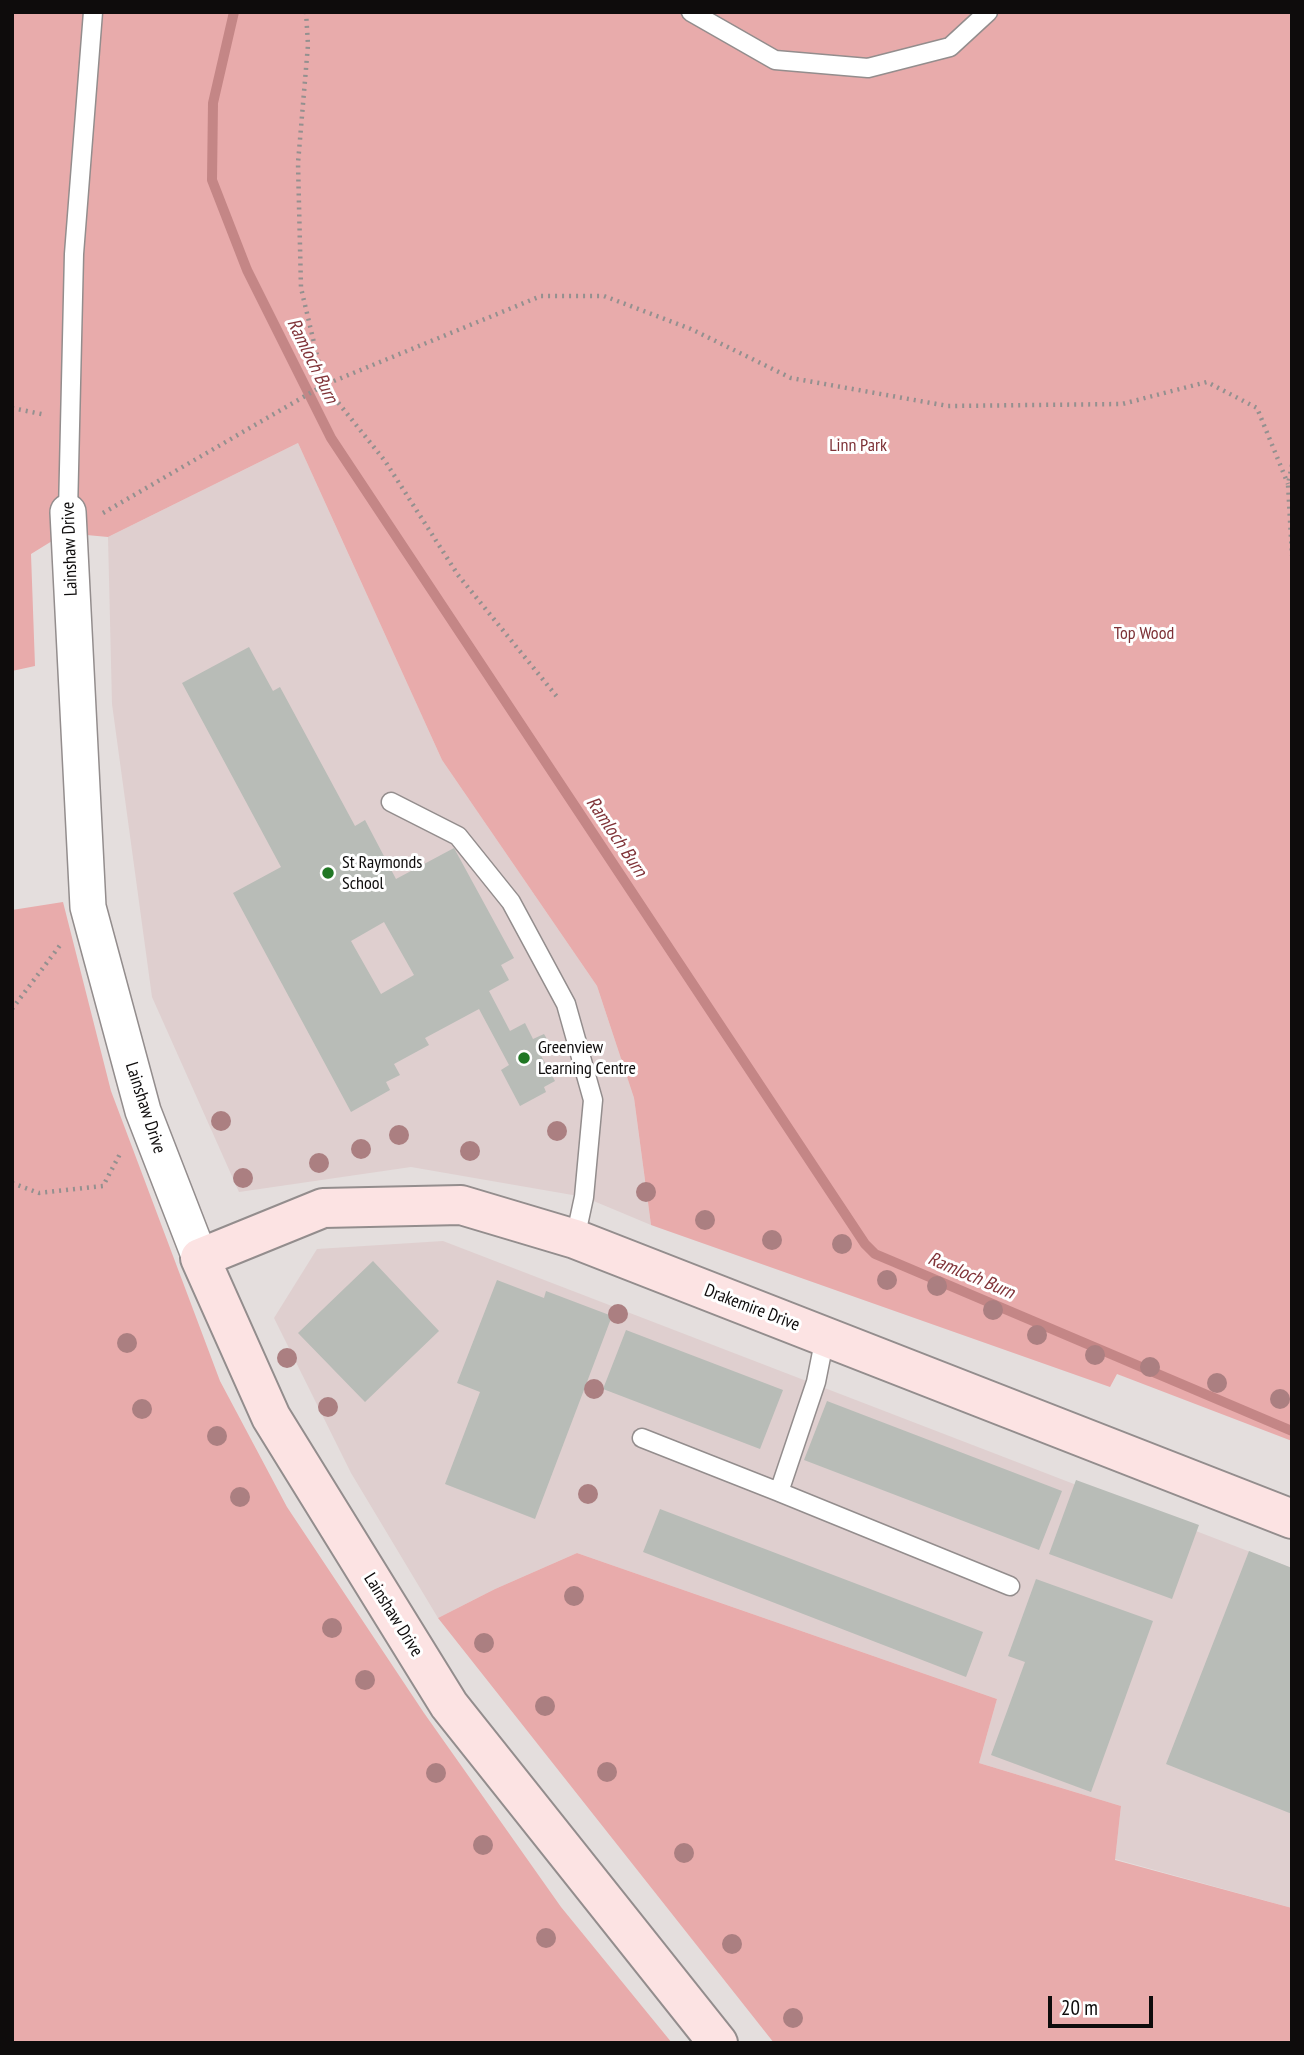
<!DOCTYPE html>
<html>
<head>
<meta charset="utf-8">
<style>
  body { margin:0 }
  #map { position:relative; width:1304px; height:2055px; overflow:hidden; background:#e4dedd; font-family:"PT Sans Narrow",sans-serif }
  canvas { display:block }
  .frame { position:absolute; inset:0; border:14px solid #0e0c0c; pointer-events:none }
  .scale { position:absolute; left:1048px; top:1996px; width:105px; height:32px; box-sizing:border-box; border:4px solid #0e0c0c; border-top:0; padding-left:9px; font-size:21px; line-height:24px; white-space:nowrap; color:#0e0c0c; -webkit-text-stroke:5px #fff; paint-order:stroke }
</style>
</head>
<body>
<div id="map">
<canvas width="1304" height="2055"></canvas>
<div class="frame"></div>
<div class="scale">20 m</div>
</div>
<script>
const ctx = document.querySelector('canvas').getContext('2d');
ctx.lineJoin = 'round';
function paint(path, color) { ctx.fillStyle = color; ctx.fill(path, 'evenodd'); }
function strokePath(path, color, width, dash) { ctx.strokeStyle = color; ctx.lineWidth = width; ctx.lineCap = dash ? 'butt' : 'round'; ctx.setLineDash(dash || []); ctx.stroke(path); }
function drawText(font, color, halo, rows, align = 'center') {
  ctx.font = font + ' "PT Sans Narrow",sans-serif'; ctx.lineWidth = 6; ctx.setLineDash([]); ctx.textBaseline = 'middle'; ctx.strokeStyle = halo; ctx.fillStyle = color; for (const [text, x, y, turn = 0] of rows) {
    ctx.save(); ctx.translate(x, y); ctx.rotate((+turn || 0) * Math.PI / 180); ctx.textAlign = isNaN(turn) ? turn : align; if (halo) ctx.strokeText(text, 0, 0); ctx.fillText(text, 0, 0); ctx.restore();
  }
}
paint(new Path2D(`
  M298 443 442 760 597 986 634 1098 651 1225 584 1197 411 1167 239 1192 152 997 112 704 108 537Z
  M443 1241 1292 1568V1908L1115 1859 1121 1806 979 1763 997 1699 577 1553 495 1589 438 1618 351 1473 274 1318 317 1249Z`), '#dfcfcf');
paint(new Path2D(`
  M12 12H1292V1441L1117 1374 1110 1387 651 1225 634 1098 597 986 442 760 298 443 108 537 65 533 31 554 35 666 12 671Z
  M63 902 111 1091 220 1381 287 1507 424 1713 561 1907 672 2043H12V910Z
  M577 1553 997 1699 979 1763 1121 1806 1115 1860 1292 1908V2043H774L438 1618 495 1589Z`), '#e8abab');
strokePath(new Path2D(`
  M234 12 213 103 212 180 247 270 331 438 865 1244 875 1254 894 1262 1292 1431`), '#c48686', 10);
paint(new Path2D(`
  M249 647 273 691 280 687 355 826 365 820 396 879 454 848 514 958 501 965 509 980 489 991 510 1031 525 1023 533 1039 544 1034 550 1044 538 1050 555 1081 544 1087 546 1092 520 1106 501 1070 509 1065 479 1009 425 1038 429 1045 394 1064 400 1075 386 1082 390 1090 351 1112 233 893 281 867 182 683ZM384 922 414 975 381 994 351 941Z
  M373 1261 439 1331 365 1402 298 1333Z
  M497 1280 544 1298 546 1291 612 1316 535 1519 445 1484 480 1392 457 1383Z
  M626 1330 783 1390 760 1449 603 1389Z
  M827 1401 1062 1491 1039 1550 804 1460Z
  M1076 1480 1199 1525 1172 1599 1049 1554Z
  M660 1509 983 1632 966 1677 643 1552Z
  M1249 1551 1292 1568V1814L1166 1764Z
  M1036 1579 1153 1621 1091 1792 991 1755 1025 1662 1008 1656Z`), '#b8bcb7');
const lane = new Path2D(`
  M691 12 775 60 868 68 950 47 988 12
  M68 512 74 254 93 12
  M391 802 458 836 511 902 566 1004 593 1100 584 1197 575 1239
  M825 1337 816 1382 779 1492 1010 1586
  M642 1438 779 1492`);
const street = new Path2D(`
  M68 512 88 907 143 1111 200 1258`);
const secondary = new Path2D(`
  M718 2043 449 1705 271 1417 200 1258 323 1208 461 1205 575 1239 1292 1519`);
strokePath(lane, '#938d8d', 21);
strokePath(street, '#938d8d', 38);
strokePath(secondary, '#938d8d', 42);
strokePath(new Path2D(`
  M306 12 308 45 298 163 301 288 324 385 385 461 458 575 558 698
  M12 408 46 415
  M1292 465 1288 484 1292 556
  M103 513 324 385 541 296H604L691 329 791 378 948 406 1122 404 1207 382 1257 408 1288 484
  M12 1009 61 944
  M12 1183 39 1193 103 1186 121 1152`), '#94908f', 4.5, [2, 5]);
strokePath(lane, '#fff', 18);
strokePath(street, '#fff', 35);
strokePath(secondary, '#fce3e3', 38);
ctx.fillStyle = '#ab7f81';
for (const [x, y] of [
  [221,1121],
  [557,1131],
  [399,1135],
  [361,1149],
  [470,1151],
  [319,1163],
  [243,1178],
  [646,1192],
  [705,1220],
  [772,1240],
  [842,1244],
  [887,1280],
  [937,1286],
  [993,1310],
  [618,1314],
  [1037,1335],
  [127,1343],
  [1095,1355],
  [287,1358],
  [1150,1367],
  [1217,1383],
  [594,1389],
  [1280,1399],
  [328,1407],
  [142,1409],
  [217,1436],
  [588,1494],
  [240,1497],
  [574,1596],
  [332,1628],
  [484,1643],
  [365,1680],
  [545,1706],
  [607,1772],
  [436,1773],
  [483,1845],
  [684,1853],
  [546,1938],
  [732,1944],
  [793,2018]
]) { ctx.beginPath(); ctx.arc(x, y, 10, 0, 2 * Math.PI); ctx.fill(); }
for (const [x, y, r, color] of [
  [328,873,7,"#207724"],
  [524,1058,7,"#207724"]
]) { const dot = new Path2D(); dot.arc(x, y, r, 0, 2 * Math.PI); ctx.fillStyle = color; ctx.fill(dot); strokePath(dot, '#fff', 2.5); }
drawText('18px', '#7d3136', '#fff', [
  ["Linn Park",858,446],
  ["Top Wood",1144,634]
]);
drawText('18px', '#0e0c0c', '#fff', [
  ["Lainshaw Drive",70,549,-92],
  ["Lainshaw Drive",145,1108,72],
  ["Drakemire Drive",752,1308,21],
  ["Lainshaw Drive",393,1615,58]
]);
drawText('18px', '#0e0c0c', '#fff', [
  ["St Raymonds",342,863],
  ["School",342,884],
  ["Greenview",538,1048],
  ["Learning Centre",538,1069]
], 'left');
drawText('italic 19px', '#813439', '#fff', [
  ["Ramloch Burn",312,361,64],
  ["Ramloch Burn",616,837,56],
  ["Ramloch Burn",971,1276,23]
]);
</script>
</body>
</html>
